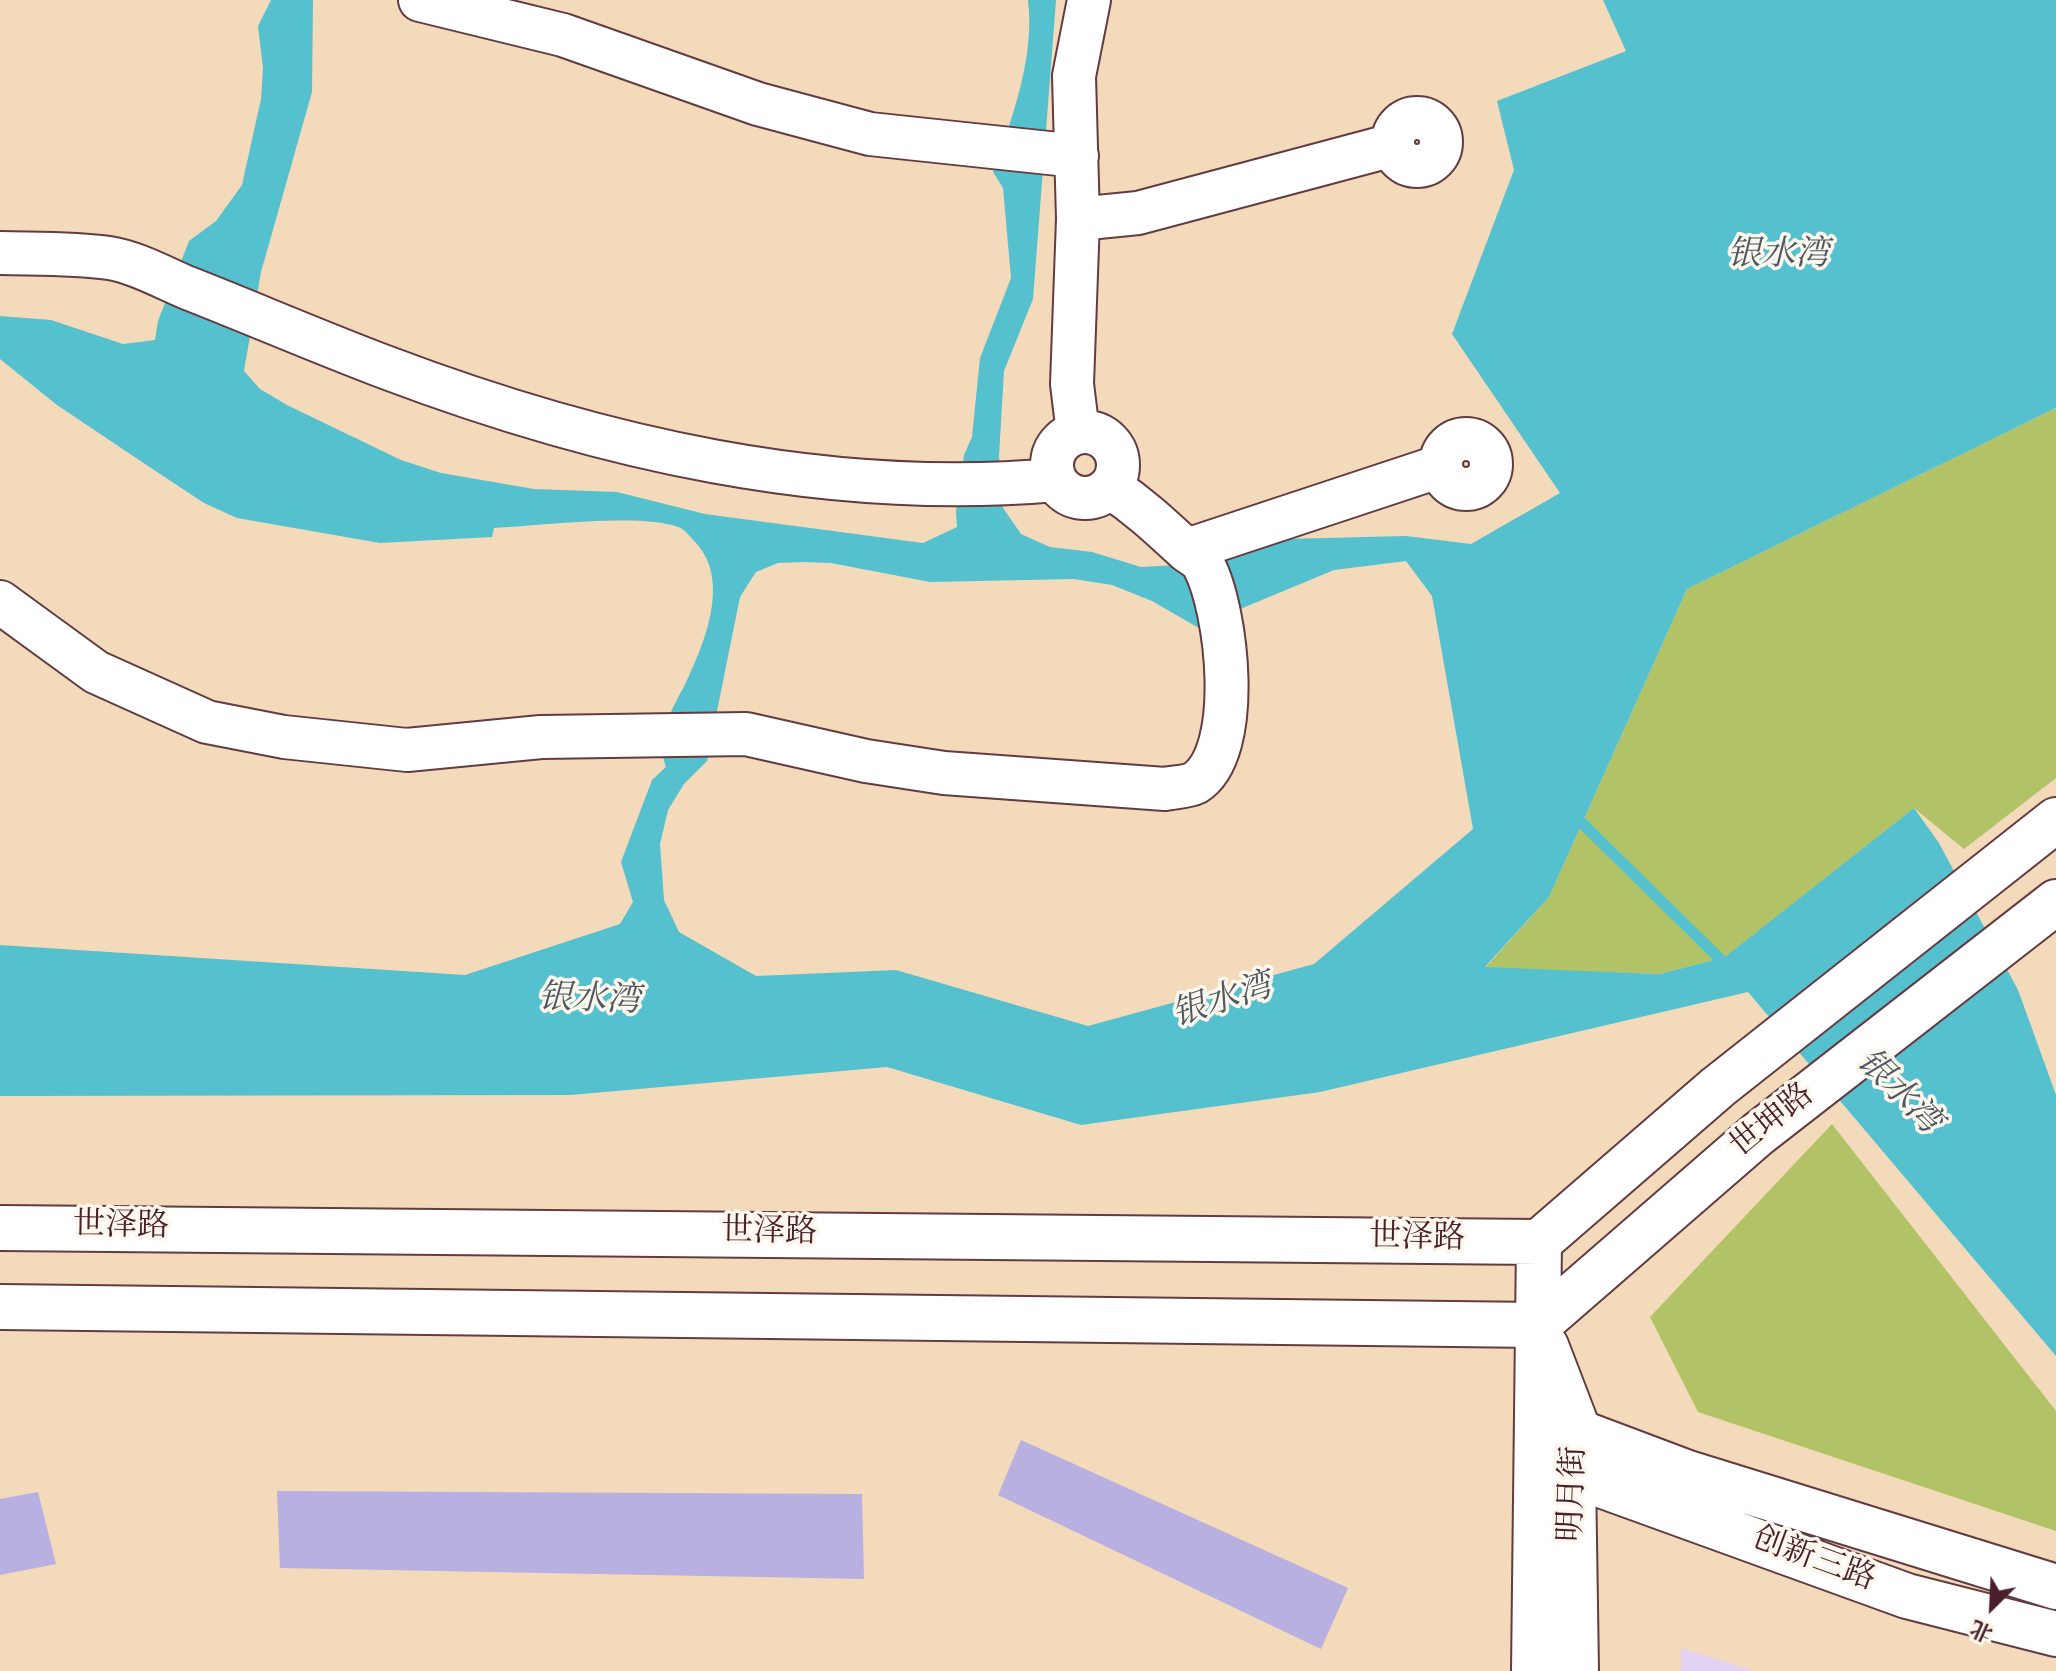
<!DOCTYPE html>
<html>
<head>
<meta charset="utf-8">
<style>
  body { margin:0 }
  #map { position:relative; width:2056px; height:1671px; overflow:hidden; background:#f2dabb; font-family:"Sorts Mill Goudy","Noto Serif SC",serif }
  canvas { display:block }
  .north { position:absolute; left:1952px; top:1567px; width:80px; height:80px; -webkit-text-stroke:6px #fbf7ec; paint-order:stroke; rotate:204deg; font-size:22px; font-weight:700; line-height:32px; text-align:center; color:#4a1f2b }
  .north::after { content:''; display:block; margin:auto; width:28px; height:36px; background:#4a1f2b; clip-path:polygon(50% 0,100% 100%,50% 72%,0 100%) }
</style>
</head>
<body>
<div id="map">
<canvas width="2056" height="1671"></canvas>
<div class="north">北</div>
</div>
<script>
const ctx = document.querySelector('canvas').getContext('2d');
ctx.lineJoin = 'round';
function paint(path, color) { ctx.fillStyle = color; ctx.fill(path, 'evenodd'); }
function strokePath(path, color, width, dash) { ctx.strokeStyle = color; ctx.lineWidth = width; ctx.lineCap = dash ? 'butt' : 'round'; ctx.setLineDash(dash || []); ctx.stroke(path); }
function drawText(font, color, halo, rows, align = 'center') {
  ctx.font = font + ' "Sorts Mill Goudy","Noto Serif SC",serif'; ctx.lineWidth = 7; ctx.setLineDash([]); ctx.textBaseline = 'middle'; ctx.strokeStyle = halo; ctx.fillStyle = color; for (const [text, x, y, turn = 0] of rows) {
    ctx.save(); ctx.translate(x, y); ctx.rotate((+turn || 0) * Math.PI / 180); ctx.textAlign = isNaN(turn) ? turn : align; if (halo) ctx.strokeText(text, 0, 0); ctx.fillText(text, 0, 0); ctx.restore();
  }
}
paint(new Path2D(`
  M1681 1648 1755 1671H1681Z`), '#e3d3f3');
paint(new Path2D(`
  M2056 408V778L1964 849 1914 808 1726 957 1660 974 1485 968 1549 897 1687 589Z
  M1832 1124 2056 1411V1531L1698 1412 1650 1317Z`), '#b1c366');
paint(new Path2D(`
  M271 0H313L312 92 261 272 244 371 260 389 287 405 401 460 441 473 534 489 617 492 705 514 923 543 957 527 956 512 964 455 972 437 980 358 1011 278 1003 188 993 172C1012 119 1035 57 1028 0H1056L1033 299 1004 371 999 456 1003 508 1021 534 1050 547 1092 552 1141 567 1177 565 1284 539 1406 536 1471 544 1560 493 1452 334 1514 170 1497 101 1626 51 1603 0H2056V408L1687 589 1549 897 1485 967 1660 974 1725 957 1914 808 1939 843 2018 990 2056 1095V1356L1748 992 1320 1092 1081 1125 887 1067 571 1095 0 1096V945L465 975 620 924 633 902 621 862 652 780 666 767C654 733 675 706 689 676 707 637 729 579 696 543 691 538 685 529 678 527 640 513 539 526 494 528L492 537 380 543 237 518 204 503 142 462 57 405 0 359V316L51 320 123 344 155 340 158 321 189 241 216 221 242 185 261 99 263 68 258 26ZM1406 561 1432 596 1473 829 1314 964 1088 1026 896 970 756 976 679 932 664 900 660 844 668 810 684 784 707 761 740 597 756 572 778 563 803 562 831 563 930 582 1074 579 1112 585 1152 601 1197 627 1334 570Z`), '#55c1ce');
strokePath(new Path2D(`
  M1573 814 1729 968`), '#55c1ce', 11);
paint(new Path2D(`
  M1021 1440 1348 1588 1321 1649 998 1495Z
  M277 1491 862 1494 864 1579 280 1568Z
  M38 1492 56 1564 0 1575V1499Z`), '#b7b0e0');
const minor = new Path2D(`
  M420 0 563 35 758 104 870 134 1077 156
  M1393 142a24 24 0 1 1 48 0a24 24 0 1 1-48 0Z
  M1078 219 1074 76 1089 0
  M0 253C36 254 74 253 109 258 135 262 164 278 188 288 254 314 319 342 385 367 599 448 826 500 1055 480
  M1052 465a33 33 0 1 1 66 0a33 33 0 1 1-66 0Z
  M1078 433 1072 384 1078 219 1138 213 1393 145
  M1441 464a25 25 0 1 1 50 0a25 25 0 1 1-50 0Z
  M1187 550 1441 466
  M0 602 96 672 207 722 284 737 407 750 541 737 746 734 866 761 944 773 1165 789C1174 787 1187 787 1195 783 1244 752 1227 610 1204 566 1201 559 1192 555 1186 550 1160 526 1140 507 1110 487`);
const tertiary = new Path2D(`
  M0 1228 1539 1242
  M1539 1242 1718 1087 2056 820
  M0 1307 1538 1325
  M1538 1325 1758 1134 2056 902
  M1546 1346 1579 1432 1573 1475 1576 1671
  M1534 1671 1539 1242`);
const secondary = new Path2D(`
  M1579 1432 1688 1473 2056 1587
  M1573 1475 1907 1596 2056 1634`);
strokePath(minor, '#633b41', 46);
strokePath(tertiary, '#633b41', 48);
strokePath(secondary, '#633b41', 48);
strokePath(minor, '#fff', 42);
strokePath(tertiary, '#fff', 44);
strokePath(secondary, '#fff', 44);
drawText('32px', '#4a1f2b', '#fbf7ec', [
  ["世坤路",1774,1123,-39],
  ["世泽路",121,1229,1],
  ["世泽路",769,1235,1],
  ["世泽路",1417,1241,1],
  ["明月街",1576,1494,-88],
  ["创新三路",1813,1562,20]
]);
drawText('italic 34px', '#4e5864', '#fbf7ec', [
  ["银水湾",1778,258],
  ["银水湾",589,1003,2],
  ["银水湾",1223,1004,-18],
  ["银水湾",1896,1094,45]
]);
</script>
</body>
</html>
